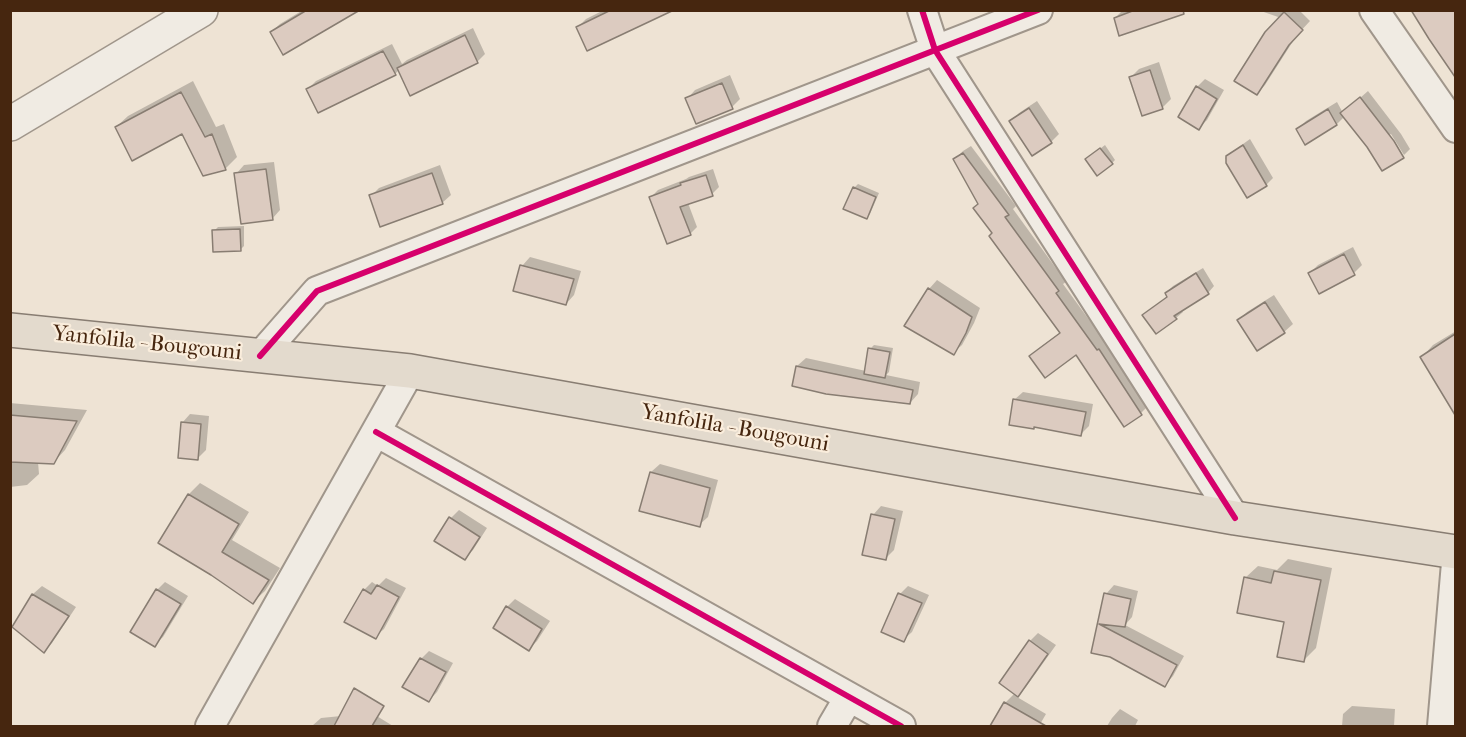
<!DOCTYPE html>
<html>
<head>
<meta charset="utf-8">
<style>
  body { margin:0 }
  #map { position:relative; width:1466px; height:737px; overflow:hidden; background:#eee3d4; font-family:"IM FELL French Canon",serif }
  canvas { display:block }
  .frame { position:absolute; inset:0; border:12px solid #46260f; pointer-events:none }
</style>
</head>
<body>
<div id="map">
<canvas width="1466" height="737"></canvas>
<div class="frame"></div>
</div>
<script>
const ctx = document.querySelector('canvas').getContext('2d');
ctx.lineJoin = 'round';
function paint(path, color) { ctx.fillStyle = color; ctx.fill(path, 'evenodd'); }
function strokePath(path, color, width, dash) { ctx.strokeStyle = color; ctx.lineWidth = width; ctx.lineCap = dash ? 'butt' : 'round'; ctx.setLineDash(dash || []); ctx.stroke(path); }
function drawText(font, color, halo, rows, align = 'center') {
  ctx.font = font + ' "IM FELL French Canon",serif'; ctx.lineWidth = 4.5; ctx.setLineDash([]); ctx.textBaseline = 'middle'; ctx.strokeStyle = halo; ctx.fillStyle = color; for (const [text, x, y, turn = 0] of rows) {
    ctx.save(); ctx.translate(x, y); ctx.rotate((+turn || 0) * Math.PI / 180); ctx.textAlign = isNaN(turn) ? turn : align; if (halo) ctx.strokeText(text, 0, 0); ctx.fillText(text, 0, 0); ctx.restore();
  }
}
paint(new Path2D(`
  M303 10H355L271 32 280 24Z
  M604 10H662L578 27 586 19Z
  M1123 10H1163L1115 18Z
  M1258 10H1299L1310 21 1297 35 1265 85 1257 94 1281 18Z
  M1435 10H1456V51L1445 58Z
  M473 28 485 54 477 62 399 70 395 74 308 89 316 81 392 44 402 64 407 60Z
  M1159 62 1171 99 1162 108 1131 77 1139 69Z
  M730 75 740 99 732 107 687 99 695 90Z
  M1205 79 1224 90 1207 120 1199 128 1197 87Z
  M193 81 216 127 224 124 237 157 226 168 204 174 183 132 116 127 128 116Z
  M1368 91 1401 134 1410 149 1404 155 1391 134 1368 146 1345 116 1337 124 1298 129 1306 121 1337 102 1343 113Z
  M1037 101 1059 134 1051 142 1011 122 1019 113Z
  M1250 139 1273 178 1266 185 1248 196 1225 158 1232 152Z
  M1105 145 1115 160 1112 163 1087 159Z
  M971 146 1016 206 1013 209 1066 282 1063 284 1106 343H1107L1149 405 1141 413 1125 425 1076 353 1031 356 1039 348 1061 332 994 233 955 159 963 151Z
  M274 162 280 210 272 219 236 174 244 165Z
  M440 165 451 195 442 203 371 196 379 188Z
  M713 169 719 187 712 194 688 203 697 227 690 234 651 197 658 190 686 179 689 177Z
  M858 184 879 193 870 214 867 218 854 188Z
  M244 226V246L240 250 214 231 218 227Z
  M1353 247 1362 265 1354 273H1310L1318 265Z
  M530 257 581 271 574 295 566 304 522 266Z
  M1203 268 1214 286 1208 293 1181 310 1183 312 1176 318 1156 332 1144 315 1168 296 1166 293 1173 286Z
  M937 280 980 308 974 323 962 345 953 353 906 326 929 289Z
  M1274 295 1293 324 1284 332 1239 320 1247 312Z
  M1456 331V411L1422 357 1433 345Z
  M874 345 893 348 889 372 886 375 920 382 918 394 910 403 797 366 806 358 866 371 870 349Z
  M1023 392 1093 404 1089 426 1081 434 1014 400Z
  M10 403 87 410 65 450 53 463 38 462 39 474 27 485 10 487Z
  M190 414 209 416 206 450 198 458 182 423Z
  M660 464 718 480 708 517 699 525 651 472Z
  M200 483 249 512 232 540 280 568 265 591 253 602 212 574 189 494Z
  M881 506 903 511 894 550 886 558 873 515Z
  M459 510 487 528 473 550 464 558 451 518Z
  M1288 559 1332 568 1316 648 1303 661 1286 621 1245 578 1258 566 1277 570Z
  M386 578 406 588 384 629 375 637 364 590 372 582 378 586Z
  M165 582 188 596 163 637 154 645 157 590Z
  M1114 585 1138 591 1132 617 1125 625 1184 656 1173 676 1165 685 1111 655 1093 652 1106 594Z
  M42 586 76 607 52 643 44 651 14 627 33 594Z
  M908 586 929 595 912 632 903 640 900 594Z
  M515 599 550 621 537 641 529 649 507 607Z
  M1038 633 1056 645 1026 687 1017 697 1046 714 1039 726H999L994 723 1005 703 1015 693 1030 641Z
  M429 651 453 663 437 692 429 701 421 659Z
  M354 702 393 726H312L321 718 341 716Z
  M1352 706 1395 709 1394 726H1342L1343 714Z
  M1120 709 1138 720 1135 726H1107L1112 718Z`), '#0003');
const building = new Path2D(`
  M307 10H360L283 55 270 32Z
  M611 10H674L587 51 576 27Z
  M1135 10H1183L1184 14 1119 36 1114 18Z
  M1411 10H1455V77L1429 39Z
  M1284 12 1303 30 1289 45 1257 95 1234 81 1265 32Z
  M465 35 478 63 410 96 397 68Z
  M383 51 396 75 318 113 306 89Z
  M1150 70 1163 109 1142 116 1129 77Z
  M722 83 733 109 696 124 685 98Z
  M1196 86 1217 99 1199 130 1178 117Z
  M181 92 205 137 212 134 226 170 203 176 182 134 132 161 115 127Z
  M1360 97 1394 141 1404 158 1382 171 1367 147 1340 113Z
  M1029 108 1052 143 1032 156 1009 121Z
  M1328 109 1337 125 1305 145 1296 129Z
  M1243 145 1267 186 1247 198 1226 163V156Z
  M1100 148 1113 164 1097 176 1085 159Z
  M963 153 1009 215 1005 217 1059 291 1056 293 1097 350 1099 349 1142 415 1124 427 1076 355 1045 378 1029 356 1060 333 989 236 992 233 973 208 978 204 953 159Z
  M266 169 273 220 241 224 234 173Z
  M432 173 443 204 380 227 369 195Z
  M706 175 713 196 680 207 691 235 667 244 649 197 681 185 680 183Z
  M853 187 876 197 867 219 843 209Z
  M240 229 241 251 213 252 212 230Z
  M1344 254 1355 275 1319 294 1308 273Z
  M520 265 574 279 566 305 513 291Z
  M1196 273 1209 294 1174 316 1177 319 1156 334 1142 315 1167 297 1165 293Z
  M928 288 972 317 966 333 954 355 904 326Z
  M1265 302 1285 333 1257 351 1237 320Z
  M1455 334V415L1420 357Z
  M868 348 890 352 885 378 864 374Z
  M796 366 913 390 910 404 826 394 792 386Z
  M1013 399 1086 412 1081 436 1034 427V429L1009 425Z
  M10 415 77 421 54 464 10 462Z
  M181 422 201 424 198 460 178 458Z
  M650 472 710 488 700 527 639 511Z
  M188 494 239 524 222 552 269 580 253 604 211 575 158 543Z
  M871 514 895 519 886 560 862 555Z
  M449 517 480 537 465 560 434 541Z
  M1274 571 1321 580 1304 662 1277 657 1284 622 1237 613 1244 577 1271 583Z
  M377 585 399 597 376 639 344 622 363 589 371 594Z
  M156 589 181 604 155 647 130 632Z
  M898 593 922 603 904 642 881 632Z
  M1104 593 1131 599 1125 627 1099 624 1177 665 1165 687 1110 657 1091 653Z
  M32 594 69 616 44 653 12 627Z
  M506 606 542 629 529 651 493 628Z
  M1029 640 1048 654 1018 697 999 683Z
  M420 658 446 672 429 702 402 687Z
  M354 688 384 706 372 726H334Z
  M1004 702 1046 726H990Z`);
paint(building, '#dccbc0');
strokePath(building, '#887d72', 1.5);
const minor = new Path2D(`
  M922 10 935 50 1235 518
  M1374 10 1456 128
  M260 356 317 291 1038 10
  M376 432 901 726
  M210 726 410 371
  M832 726 849 697
  M1442 726 1456 563`);
const tertiary = new Path2D(`
  M10 124 201 10`);
const primary = new Path2D(`
  M10 330 410 371 1235 518 1456 552`);
strokePath(minor, '#a0968b', 32);
strokePath(tertiary, '#a0968b', 36);
strokePath(primary, '#887d72', 36);
strokePath(minor, '#f0ebe3', 28);
strokePath(tertiary, '#f0ebe3', 33);
strokePath(primary, '#e3dacd', 33);
strokePath(new Path2D(`
  M922 10 935 50 1235 518
  M260 356 317 291 1038 10
  M376 432 901 726`), '#d6006c', 6);
drawText('22px', '#46260f', '#faeddc', [
  ["Yanfolila - Bougouni",147,344,6],
  ["Yanfolila - Bougouni",735,429,10]
]);
</script>
</body>
</html>
